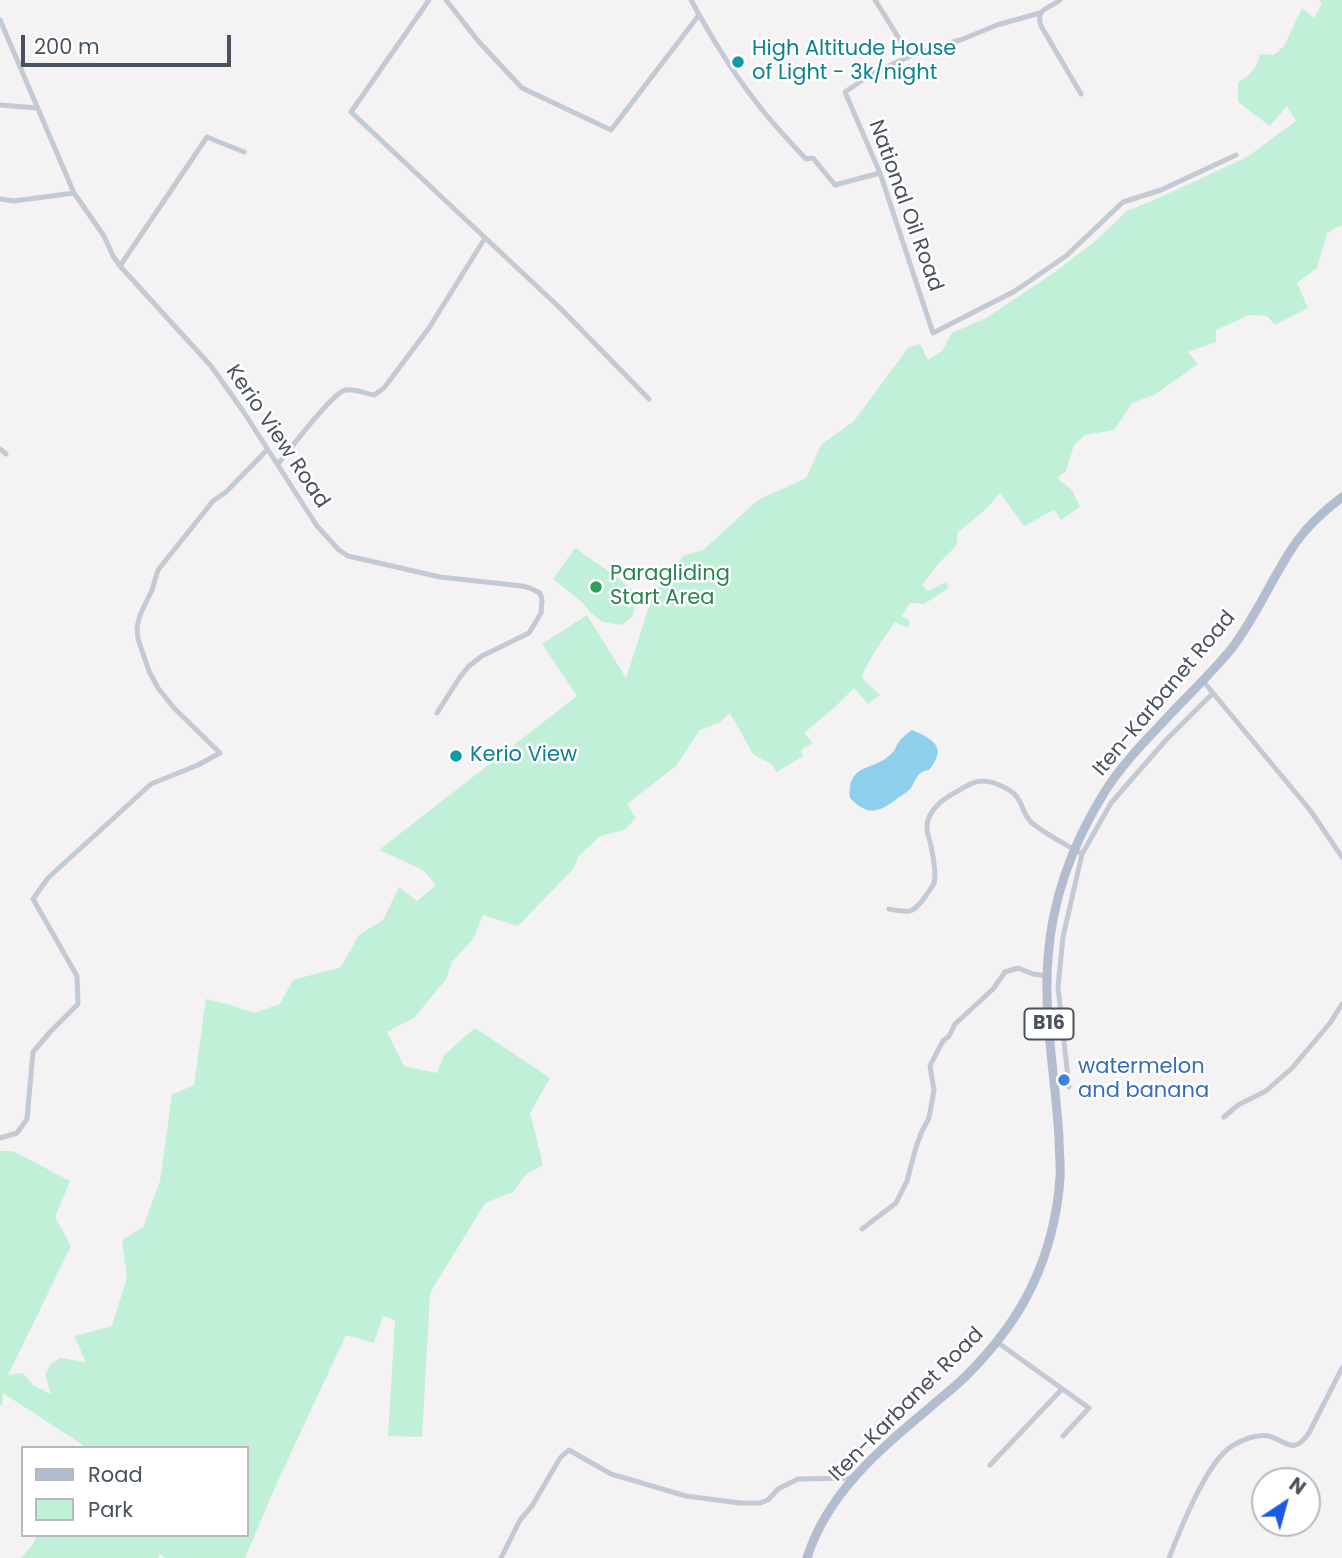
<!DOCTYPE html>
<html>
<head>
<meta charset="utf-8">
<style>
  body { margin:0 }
  #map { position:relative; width:1342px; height:1558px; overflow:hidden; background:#f4f2f2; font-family:Poppins,sans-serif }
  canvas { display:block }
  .legend { position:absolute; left:21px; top:1446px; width:228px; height:91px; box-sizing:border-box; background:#fff; border:2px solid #b6babf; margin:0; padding:9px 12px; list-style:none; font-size:21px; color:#49525f }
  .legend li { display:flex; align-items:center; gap:14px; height:35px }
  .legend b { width:35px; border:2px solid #b6babf }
  .north { position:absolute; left:1251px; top:1467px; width:70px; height:70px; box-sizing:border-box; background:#fff; border:2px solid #b6babf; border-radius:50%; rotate:36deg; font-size:19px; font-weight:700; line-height:28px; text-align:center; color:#49525f }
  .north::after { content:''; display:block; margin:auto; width:24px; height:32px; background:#195be6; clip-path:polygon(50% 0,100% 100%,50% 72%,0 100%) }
  .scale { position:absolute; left:21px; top:35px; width:210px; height:32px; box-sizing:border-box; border:4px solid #49525f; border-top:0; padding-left:9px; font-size:21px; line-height:24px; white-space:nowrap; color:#49525f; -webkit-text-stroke:5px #fff; paint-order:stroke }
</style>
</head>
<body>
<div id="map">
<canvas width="1342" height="1558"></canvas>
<ul class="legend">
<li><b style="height:9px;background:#b2bdd0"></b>Road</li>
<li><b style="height:19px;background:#c1f0d9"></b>Park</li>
</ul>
<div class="north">N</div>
<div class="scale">200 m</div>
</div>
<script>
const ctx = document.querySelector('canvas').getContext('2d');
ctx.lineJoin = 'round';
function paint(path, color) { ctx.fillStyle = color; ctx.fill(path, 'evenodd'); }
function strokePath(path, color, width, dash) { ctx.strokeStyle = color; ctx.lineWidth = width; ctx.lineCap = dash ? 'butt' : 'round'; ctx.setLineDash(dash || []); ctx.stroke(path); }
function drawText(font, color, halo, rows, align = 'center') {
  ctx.font = font + ' Poppins,sans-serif'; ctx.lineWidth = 5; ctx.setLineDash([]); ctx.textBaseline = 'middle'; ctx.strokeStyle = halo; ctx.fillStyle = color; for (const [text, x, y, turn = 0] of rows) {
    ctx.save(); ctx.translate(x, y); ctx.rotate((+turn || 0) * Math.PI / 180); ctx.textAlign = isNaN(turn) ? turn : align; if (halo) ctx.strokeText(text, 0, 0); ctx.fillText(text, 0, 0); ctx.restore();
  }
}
paint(new Path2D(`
  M1319 0H1342V225L1327 233 1317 268 1297 283 1308 308 1275 325 1267 316 1249 315 1216 330V342L1188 352 1198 364 1156 394 1132 403 1114 430 1085 435 1074 445 1066 471 1057 478 1072 490 1080 507 1061 520 1054 510 1024 526 1000 493 986 509 958 532 956 546 938 564 922 585 928 591 946 582 949 588 924 604 910 603 902 616 910 621 908 628 895 622C885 638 867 660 862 678L880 695 868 704 854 688 834 708 804 733 813 743 801 750 803 756 777 772 772 765 753 754 730 713 720 722 700 730 676 766 627 804 636 818 624 830 600 836 578 857 574 868 518 926 483 915 473 939 452 962 446 979 414 1018 387 1032 404 1066 437 1073 444 1055 475 1028 550 1078 530 1113 543 1165 525 1175 513 1192 485 1203 430 1293 422 1437 388 1436 395 1320 383 1316 374 1343 346 1335 276 1485 245 1558H165L160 1554 158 1558H21L33 1544 37 1535H247V1448H81L83 1445 3 1393 2 1405 0 1406V1151H13L70 1181 55 1217 71 1246 8 1375 23 1373 33 1385 51 1394 45 1374 51 1364 60 1358 86 1362 74 1336 112 1326 127 1277 122 1240 143 1227 160 1181 172 1095 194 1085 206 999 231 1005 254 1013 280 1004 293 980 341 967 359 935 383 920 399 887 417 901 436 885 423 870 379 850 577 696 542 644 587 615 626 678 654 591 683 556 703 550 758 500 806 478 821 445 854 421 908 348 920 344 928 360 942 351 952 333 986 318 1055 272 1093 243 1127 211 1161 197 1247 157 1296 121 1287 106 1270 126 1238 102V82C1251 75 1256 69 1260 54L1274 55 1284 46 1302 8 1314 18 1322 3Z
  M575 548 618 578 638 595 632 617 621 625 603 622 591 613 582 602 553 579Z`), '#c1f0d9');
paint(new Path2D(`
  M912 730C933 739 948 747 929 770 917 772 917 778 911 788 908 792 902 795 898 798 879 813 867 816 850 798 847 761 874 773 893 752 897 747 895 747 899 742 902 737 907 734 912 730Z`), '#8ecfed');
strokePath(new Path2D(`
  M429 0 351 112 560 308 649 399
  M446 0 479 42 522 88 611 130 699 15
  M691 0C710 35 731 70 756 102 771 122 789 141 806 159L813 158 835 185 880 173
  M875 0 910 56
  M1060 0C1049 9 1035 8 1041 26L1081 94
  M1040 13 997 25 963 39 915 54 873 73 845 92 880 173 933 333 1015 291 1066 256 1123 202 1161 190 1236 155
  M0 20 74 193 104 236 113 256 120 266 211 366 243 411 317 526 339 550 348 556 440 577 522 586 530 588 540 593 542 600 541 613 529 633 482 656 469 666 460 677 437 713
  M0 105 37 108
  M0 199 14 201 74 193
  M120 266 207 137 244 152
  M0 449 6 454
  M278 464C289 451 333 391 346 390 355 388 365 394 374 395L384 388 429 328 485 238
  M1203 681 1310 810 1342 857
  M1082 854 1111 803 1166 740 1213 693
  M889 909C909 913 913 914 925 897 927 893 932 888 934 883 937 873 933 857 931 846 930 839 926 833 927 825 929 809 944 798 958 791 964 787 975 781 982 781 994 781 1014 790 1019 800 1024 809 1024 816 1032 823 1047 835 1065 844 1082 854L1063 937 1058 987 1069 1087
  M1224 1117 1238 1105 1266 1091 1292 1068 1330 1023 1342 1004
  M0 1138 17 1133 27 1119 33 1052 51 1031 78 1004 77 976 33 899 48 878 151 784 198 765 220 753 174 708 158 688 149 671 138 639 137 627 140 615 152 590 158 570 213 501 226 492 267 450
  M862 1229 896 1203 907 1181 916 1147 922 1131 929 1118 934 1090 930 1066 936 1054 943 1041 949 1036 955 1024 993 989 1005 972 1018 968 1033 974 1048 976
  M997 1342 1089 1408 1063 1436
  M990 1465 1062 1389
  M501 1558 520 1520 532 1506 560 1458 569 1450 611 1474 686 1496 740 1503H760L768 1500 778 1489 798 1479 853 1478
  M1169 1558C1180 1530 1207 1461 1232 1446 1241 1440 1257 1434 1268 1436 1288 1441 1292 1456 1309 1433L1342 1368`), '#c3cad3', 5);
strokePath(new Path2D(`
  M807 1558C827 1494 878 1451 928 1409 940 1398 954 1388 966 1376 992 1350 1016 1320 1032 1286 1048 1253 1058 1213 1060 1177 1061 1165 1059 1152 1059 1139 1056 1079 1043 1018 1048 958 1052 900 1073 843 1104 793 1120 767 1143 743 1164 721 1187 696 1211 674 1232 648 1258 614 1273 575 1297 541 1310 523 1325 510 1342 497`), '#b2bdd0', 9);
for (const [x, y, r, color] of [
  [738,62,7,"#0f9aa8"],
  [596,587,7,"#2e9e5b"],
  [456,756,7,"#0f9aa8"],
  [1064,1080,7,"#3f7fe0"]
]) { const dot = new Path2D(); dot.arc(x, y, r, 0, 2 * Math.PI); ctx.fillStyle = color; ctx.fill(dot); strokePath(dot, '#fff', 2.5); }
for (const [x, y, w] of [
  [1049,1024,49]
]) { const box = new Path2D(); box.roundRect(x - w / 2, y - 15.5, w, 31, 5); ctx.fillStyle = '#fff'; ctx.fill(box); strokePath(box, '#49525f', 2); }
drawText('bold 19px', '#49525f', null, [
  ["B16",1049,1024]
]);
drawText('21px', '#0d838f', '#fff', [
  ["High Altitude House",752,50],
  ["of Light - 3k/night",752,74],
  ["Kerio View",470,756]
], 'left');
drawText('21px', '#49525f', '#fff', [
  ["National Oil Road",905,206,70],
  ["Kerio View Road",277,437,56],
  ["Iten-Karbanet Road",1165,694,-50],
  ["Iten-Karbanet Road",907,1405,-45]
]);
drawText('21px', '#27864d', '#fff', [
  ["Paragliding",610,575],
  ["Start Area",610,599]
], 'left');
drawText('21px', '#366cbe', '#fff', [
  ["watermelon",1078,1068],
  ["and banana",1078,1092]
], 'left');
</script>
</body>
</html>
